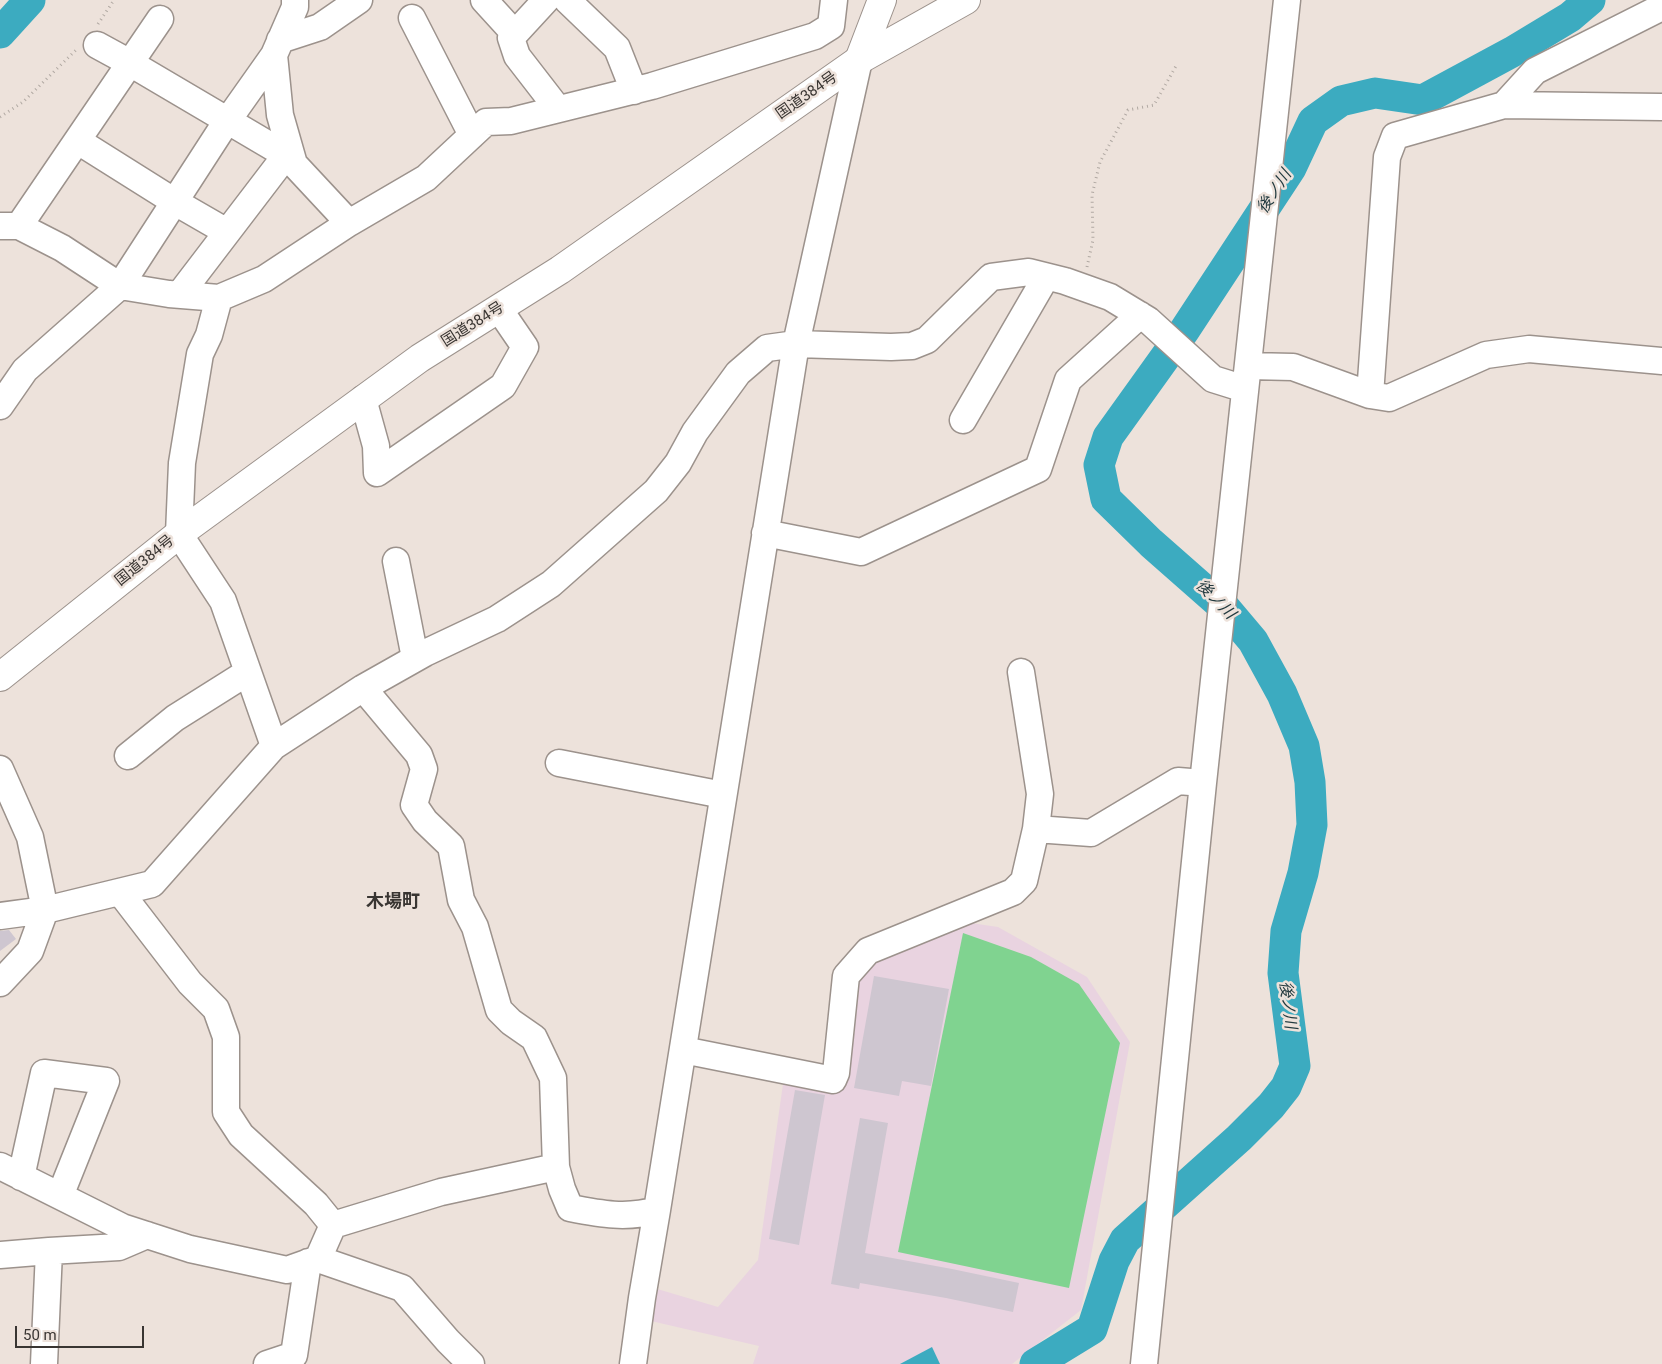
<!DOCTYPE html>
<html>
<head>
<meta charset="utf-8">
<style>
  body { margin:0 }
  #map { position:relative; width:1662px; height:1364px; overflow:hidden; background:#ede2db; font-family:Roboto,sans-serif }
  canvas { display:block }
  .scale { position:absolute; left:15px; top:1326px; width:129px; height:22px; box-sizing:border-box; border:2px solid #393532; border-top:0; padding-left:6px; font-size:15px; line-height:18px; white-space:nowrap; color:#393532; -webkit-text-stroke:4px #ede2db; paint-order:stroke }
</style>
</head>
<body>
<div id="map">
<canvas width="1662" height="1364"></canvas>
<div class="scale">50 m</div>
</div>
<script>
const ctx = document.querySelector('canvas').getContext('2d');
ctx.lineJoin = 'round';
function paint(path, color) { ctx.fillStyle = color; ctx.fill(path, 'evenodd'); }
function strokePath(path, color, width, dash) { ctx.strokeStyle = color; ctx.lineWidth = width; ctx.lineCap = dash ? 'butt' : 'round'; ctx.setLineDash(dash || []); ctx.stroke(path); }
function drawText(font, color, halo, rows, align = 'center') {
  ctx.font = font + ' Roboto,"Noto Sans JP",sans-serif'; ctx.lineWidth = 5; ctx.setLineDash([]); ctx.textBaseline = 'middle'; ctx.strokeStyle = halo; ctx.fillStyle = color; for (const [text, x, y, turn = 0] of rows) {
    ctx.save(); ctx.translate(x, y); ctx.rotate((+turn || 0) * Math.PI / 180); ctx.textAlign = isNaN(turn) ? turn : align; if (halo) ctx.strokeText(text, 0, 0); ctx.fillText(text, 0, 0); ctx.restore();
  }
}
paint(new Path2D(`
  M964 922 998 927 1087 977 1130 1042 1081 1310 1012 1364H753L759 1346 651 1321 654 1288 718 1307 758 1260 784 1077 837 1086 861 966Z`), '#e9d3e0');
paint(new Path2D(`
  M963 933 1031 957 1079 984 1120 1043 1069 1288 898 1252Z`), '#80d390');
paint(new Path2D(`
  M932 1347 940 1364H900Z`), '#3cabc0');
strokePath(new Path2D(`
  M0 33 30 0
  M1035 1364 1092 1329 1114 1261 1125 1240 1239 1138 1271 1106 1286 1087 1295 1066 1283 973 1286 931 1303 873 1312 825 1310 782 1304 746 1282 694 1253 641 1226 609 1151 543 1106 499 1099 465 1108 437 1184 331 1291 168 1313 121 1341 101 1375 93 1423 100 1512 52 1570 17 1590 0`), '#3cabc0', 31);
paint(new Path2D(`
  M9 930 16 939 0 951V931Z
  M874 976 949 989 931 1086 902 1081 899 1096 854 1088Z
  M795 1090 825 1095 799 1245 769 1239Z
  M860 1118 888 1123 865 1253 952 1269 1019 1283 1013 1312 946 1298 860 1283 859 1289 831 1284Z`), '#cec6d0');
const minor = new Path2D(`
  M484 0 515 34
  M546 0 511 38 517 56 558 109
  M567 0 617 48 634 91
  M412 18 472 135
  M280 40 320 27 359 0
  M97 45 130 63 286 155
  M274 55 280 115 294 164 349 223
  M1504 105 1535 71 1662 7
  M78 141 175 202 227 232
  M0 226H19L62 248 120 286 169 294 219 298 264 279 349 223 426 178 486 122 511 121 652 86 815 36 831 26 834 0
  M19 226 160 19
  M180 294 290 150
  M219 298 209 335 200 354 182 463 179 534 223 601 274 746
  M1249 366 1293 367 1370 395 1389 398 1486 355 1529 349 1662 361
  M1370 395 1387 157 1395 136 1504 105 1662 107
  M363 399 376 446 377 473 503 386 525 347 499 309
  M0 406 25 370 120 286 221 130 274 55 295 7V0
  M963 420 1046 277
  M765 533 861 552 1038 469 1068 380 1140 315
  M396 561 415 658
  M363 688 419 755 424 769 414 805 425 821 451 846 461 900 475 927 499 1010 511 1022 534 1038 553 1078 556 1167 562 1189 570 1208C601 1214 627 1219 657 1210
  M128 756 175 718 248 672
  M559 763 723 795
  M0 769 30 837 45 910 30 951 0 983
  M1036 829 1091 833 1178 781 1203 783
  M120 892 190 983 216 1009 226 1037V1112L241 1135 316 1204 333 1225
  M0 916 45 910 152 884 274 746 363 688 425 653 497 619 551 584 656 491 678 463 695 432 738 373 767 348 796 344 891 347 912 346 927 340 991 277 1029 272 1065 281 1110 297 1148 320 1213 379 1245 389
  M683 1050 833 1080 836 1073 846 976 868 951 1013 892 1024 881 1036 829 1040 794 1021 672
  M0 1166 122 1227 190 1249 287 1270 318 1259 333 1225 441 1192 556 1167
  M21 1177 44 1073 106 1081 60 1196
  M49 1251 119 1247 147 1235
  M0 1255 49 1251 44 1364
  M318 1259 402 1288 448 1341 471 1364
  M267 1364 294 1355 308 1262
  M633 1364 642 1298 657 1210 796 344 859 60
  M1144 1364 1203 783 1287 0`);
const major = new Path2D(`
  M859 60 882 0`);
const highway = new Path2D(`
  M0 677 179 534 420 358 560 270 859 60 966 0`);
strokePath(minor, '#9c928c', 29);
strokePath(major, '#9c928c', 30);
strokePath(highway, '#9c928c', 30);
strokePath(new Path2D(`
  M98 24 114 0
  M0 117 23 102 78 48
  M1087 267 1093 240 1092 195 1100 162 1128 110 1154 105 1176 66`), '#b0a8a2', 3, [1, 4]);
strokePath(minor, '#fff', 26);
strokePath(major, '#fff', 28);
strokePath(highway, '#fff', 28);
drawText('15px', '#393532', '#ede2db', [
  ["国道384号",807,96,-35],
  ["国道384号",473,325,-32],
  ["国道384号",145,561,-39]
]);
drawText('italic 16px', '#223a3f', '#ede2db', [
  ["後ノ川",1275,192,-57],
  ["後ノ川",1215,600,45],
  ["後ノ川",1287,1005,83]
]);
drawText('bold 18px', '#393532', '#ede2db', [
  ["木場町",393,902]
]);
</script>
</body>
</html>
